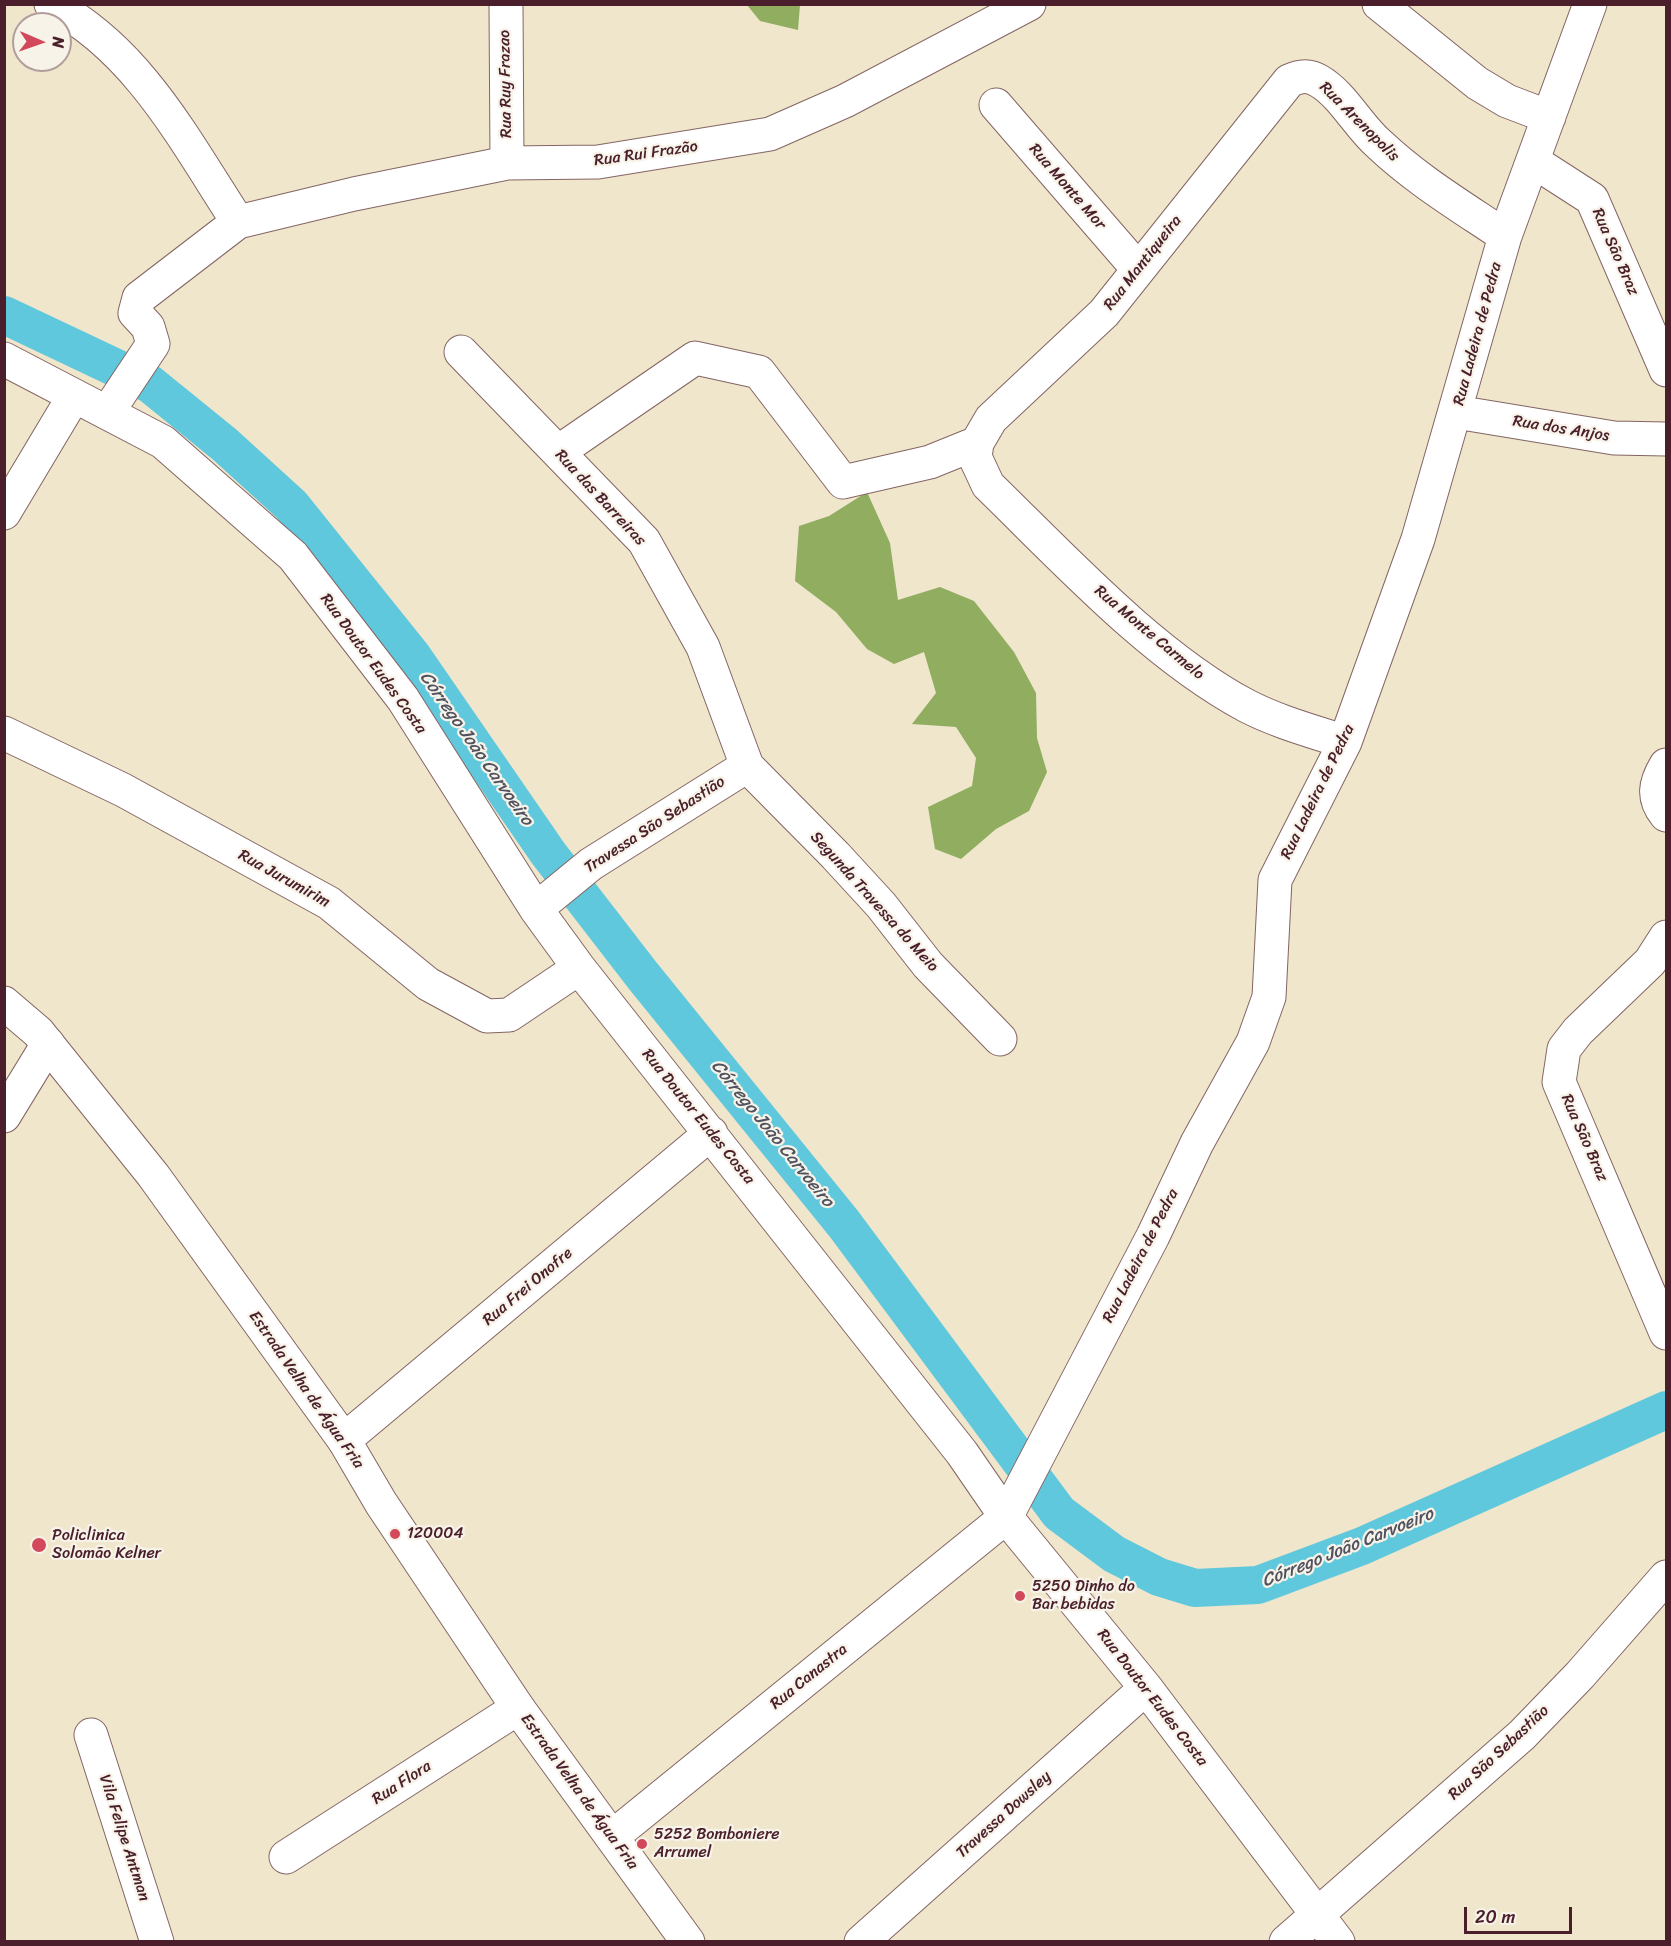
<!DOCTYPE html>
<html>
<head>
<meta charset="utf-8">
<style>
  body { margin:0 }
  #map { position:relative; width:1671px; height:1946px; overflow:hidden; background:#efe6cc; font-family:Sriracha,sans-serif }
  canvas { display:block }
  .frame { position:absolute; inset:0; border:6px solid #4a1f2b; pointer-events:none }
  .north { position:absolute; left:12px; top:12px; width:60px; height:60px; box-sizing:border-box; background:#f7f3e8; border:2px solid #b29e9c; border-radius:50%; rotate:92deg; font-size:16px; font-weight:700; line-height:24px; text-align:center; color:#4a1f2b }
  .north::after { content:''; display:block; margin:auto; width:21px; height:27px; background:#d1495b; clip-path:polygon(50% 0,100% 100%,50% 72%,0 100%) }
  .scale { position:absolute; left:1464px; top:1907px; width:108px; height:27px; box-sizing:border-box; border:3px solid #4a1f2b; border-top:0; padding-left:8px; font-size:18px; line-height:21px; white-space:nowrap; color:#4a1f2b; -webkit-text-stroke:4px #f7f3e8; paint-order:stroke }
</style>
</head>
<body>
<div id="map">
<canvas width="1671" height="1946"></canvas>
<div class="frame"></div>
<div class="north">N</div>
<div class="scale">20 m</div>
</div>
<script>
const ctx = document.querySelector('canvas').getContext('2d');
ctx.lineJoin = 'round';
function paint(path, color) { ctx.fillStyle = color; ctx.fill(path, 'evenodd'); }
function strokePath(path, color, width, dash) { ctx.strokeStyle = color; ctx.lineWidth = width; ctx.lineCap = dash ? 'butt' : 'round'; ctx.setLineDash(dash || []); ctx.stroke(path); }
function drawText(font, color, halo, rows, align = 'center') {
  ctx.font = font + ' Sriracha,sans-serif'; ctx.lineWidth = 4.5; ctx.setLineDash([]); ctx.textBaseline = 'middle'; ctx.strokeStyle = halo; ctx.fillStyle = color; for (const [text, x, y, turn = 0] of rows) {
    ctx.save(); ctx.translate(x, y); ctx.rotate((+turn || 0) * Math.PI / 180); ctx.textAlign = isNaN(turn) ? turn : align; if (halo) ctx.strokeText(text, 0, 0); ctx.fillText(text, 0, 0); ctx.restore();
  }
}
paint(new Path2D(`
  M747 5H800L798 30 760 21Z
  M867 492 890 543 898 600 940 587 974 601 1014 652 1036 693 1037 738 1047 772 1029 811 996 829 961 859 935 849 928 807 972 786 976 758 956 727 912 724 936 693 924 652 894 664 867 649 836 612 795 581 799 526 829 516Z`), '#90ad60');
strokePath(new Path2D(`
  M4 315 150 384 224 444 291 505 413 657 548 853 643 976 844 1224 1059 1513 1114 1554 1159 1577 1195 1588 1258 1585 1362 1546 1666 1410`), '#60c8dc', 38);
const minor = new Path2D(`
  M51 4C139 50 186 143 238 222
  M506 4 507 163
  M1379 4 1477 83 1507 101 1549 117
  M996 105 1138 269
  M1533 161 1592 199 1666 370
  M461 352 644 541 703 647 747 766 835 855 881 905 928 965 1000 1039
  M4 359 163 442 293 556 403 699 536 909 579 968 962 1453 1006 1517 1146 1688 1338 1942
  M1456 412 1614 438 1666 439
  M107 413 153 344 148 327 135 313 139 298 238 222 354 194 507 163 598 162 770 134 845 101 1029 4
  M558 452 695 358 759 372 843 482 930 462 977 443
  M4 513 74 396
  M4 733 123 790 329 903 428 984 487 1016 509 1015 579 968
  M1345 742C1312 731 1278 722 1247 706 1153 656 1064 559 988 485L975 457 977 443 991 419 1104 313 1289 81C1299 76 1308 74 1319 81 1343 95 1358 126 1379 144 1417 180 1462 207 1505 236
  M1666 765C1655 783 1652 798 1666 815
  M536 909 591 864 747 766
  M1666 937 1650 962 1578 1031 1564 1049 1559 1082 1666 1333
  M4 1116 48 1044
  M344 1440 711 1133
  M91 1735 157 1942
  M612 1837 1006 1517 1153 1236 1197 1143 1253 1042 1269 997 1275 880 1345 742 1418 539 1505 236 1590 4
  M286 1857 518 1708
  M861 1942 1146 1688
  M1286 1942 1522 1735 1580 1675 1666 1577`);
const major = new Path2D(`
  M4 1003 38 1032 153 1175 344 1440 381 1503 518 1708 688 1942`);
strokePath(minor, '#846563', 35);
strokePath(major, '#846563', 35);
strokePath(minor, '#fff', 33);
strokePath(major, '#fff', 33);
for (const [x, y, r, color] of [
  [395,1534,6,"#d1495b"],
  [39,1545,8,"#d1495b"],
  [1020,1596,6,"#d1495b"],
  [642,1844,6,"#d1495b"]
]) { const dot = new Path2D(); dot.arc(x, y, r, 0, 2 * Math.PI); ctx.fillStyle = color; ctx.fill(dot); strokePath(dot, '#f7f3e8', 2); }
drawText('16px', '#4a1f2b', '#f7f3e8', [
  ["Rua Ruy Frazao",506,84,-91],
  ["Rua Arenopolis",1359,122,45],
  ["Rua Rui Frazão",646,154,-8],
  ["Rua Monte Mor",1067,187,49],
  ["Rua São Braz",1615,252,66],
  ["Rua Mantiqueira",1143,263,-52],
  ["Rua Ladeira de Pedra",1478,334,-75],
  ["Rua dos Anjos",1561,429,9],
  ["Rua das Barreiras",600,498,47],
  ["Rua Monte Carmelo",1149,633,40],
  ["Rua Doutor Eudes Costa",373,664,54],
  ["Rua Ladeira de Pedra",1318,792,-64],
  ["Travessa São Sebastião",655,825,-33],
  ["Rua Jurumirim",284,879,29],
  ["Segunda Travessa do Meio",874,902,48],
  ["Rua Doutor Eudes Costa",698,1117,51],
  ["Rua São Braz",1584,1138,66],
  ["Rua Ladeira de Pedra",1141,1256,-63],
  ["Rua Frei Onofre",528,1287,-40],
  ["Estrada Velha de Água Fria",306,1390,55],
  ["Rua Canastra",809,1677,-39],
  ["Rua Doutor Eudes Costa",1152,1698,52],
  ["Rua São Sebastião",1499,1753,-43],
  ["Rua Flora",402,1783,-33],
  ["Estrada Velha de Água Fria",579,1792,54],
  ["Travessa Dowsley",1004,1815,-42],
  ["Vila Felipe Antman",124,1838,72]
]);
drawText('16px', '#4a1f2b', '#f7f3e8', [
  ["120004",407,1534],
  ["Policlinica",52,1536],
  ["Solomão Kelner",52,1554],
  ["5250 Dinho do",1032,1587],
  ["Bar bebidas",1032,1605],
  ["5252 Bomboniere",654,1835],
  ["Arrumel",654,1853]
], 'left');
drawText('italic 18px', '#515260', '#f7f3e8', [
  ["Córrego João Carvoeiro",476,749,55],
  ["Córrego João Carvoeiro",772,1134,51],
  ["Córrego João Carvoeiro",1348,1548,-22]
]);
</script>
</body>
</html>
